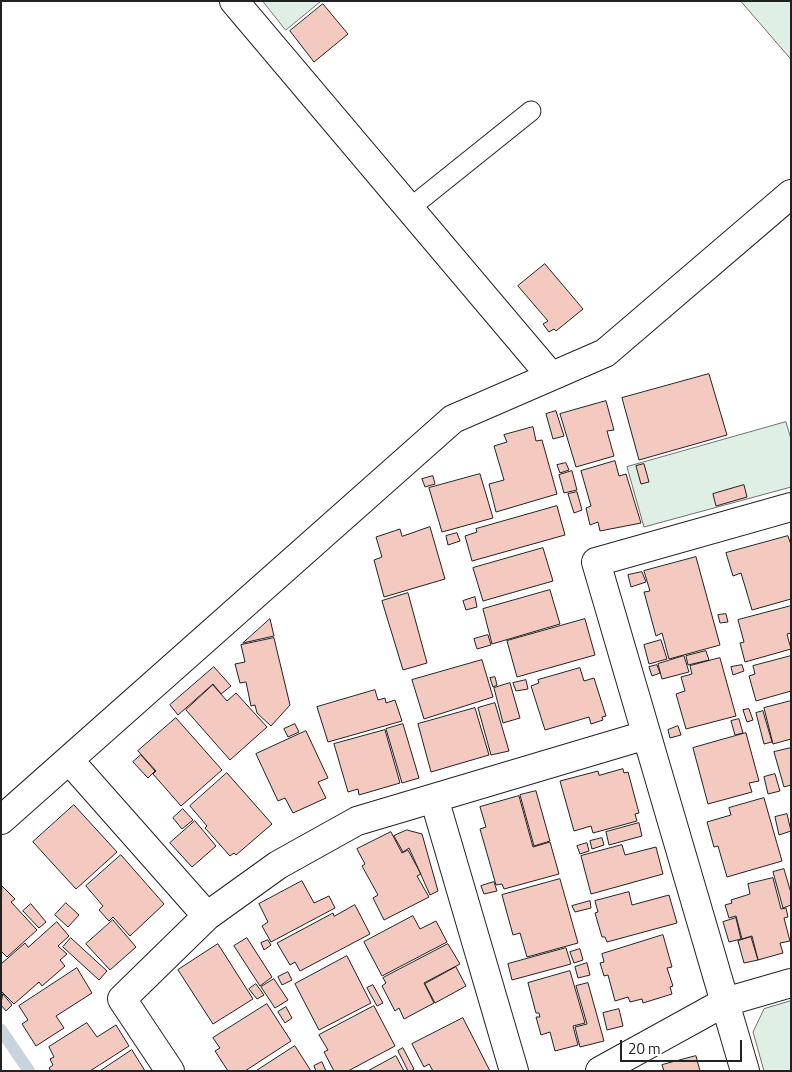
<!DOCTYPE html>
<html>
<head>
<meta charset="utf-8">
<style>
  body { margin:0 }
  #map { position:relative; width:792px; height:1072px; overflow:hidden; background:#fff; font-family:"Titillium Web",sans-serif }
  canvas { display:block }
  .frame { position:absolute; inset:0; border:2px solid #222; pointer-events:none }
  .scale { position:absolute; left:620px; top:1040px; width:122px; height:22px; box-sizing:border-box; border:2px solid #222; border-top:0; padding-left:6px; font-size:15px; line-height:18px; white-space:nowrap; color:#222; -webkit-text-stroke:4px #fff; paint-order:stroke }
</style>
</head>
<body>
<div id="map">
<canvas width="792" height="1072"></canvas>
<div class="frame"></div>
<div class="scale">20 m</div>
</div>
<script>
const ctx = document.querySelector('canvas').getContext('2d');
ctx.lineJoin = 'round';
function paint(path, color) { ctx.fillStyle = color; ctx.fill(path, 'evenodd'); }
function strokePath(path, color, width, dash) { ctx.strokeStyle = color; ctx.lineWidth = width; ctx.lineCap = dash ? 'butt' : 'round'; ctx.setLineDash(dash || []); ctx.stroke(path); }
const green = new Path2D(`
  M263 1H321L286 30Z
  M741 1H791V59Z
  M786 422 791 439V487L644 527 627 467Z
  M791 1001V1071H764L753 1032 764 1009Z`);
paint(green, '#e0efe3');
strokePath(green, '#6f6f6f', 1);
strokePath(new Path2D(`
  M1 1030 29 1071`), '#c7d3dd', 12);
const building = new Path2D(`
  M323 4 348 34 314 62 290 31Z
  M545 264 583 309 556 331 554 329 549 332 543 324 548 321 518 286Z
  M709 374 727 435 639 460 622 398Z
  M606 401 614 430 607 431 614 456 576 467 560 414Z
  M556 411 564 436 553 439 546 414Z
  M533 427 536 441 542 440 557 494 496 512 489 484 504 480 494 446 507 442 504 435Z
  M615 461 619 476 626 474 641 523 600 531 598 522 590 525 586 508 591 506 581 471Z
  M566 463 569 470 560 473 557 465Z
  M644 464 649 482 641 484 636 466Z
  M572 471 577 490 564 493 559 475Z
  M480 474 493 518 442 532 429 488Z
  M433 476 435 484 425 487 422 479Z
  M744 485 747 497 716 506 713 494Z
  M577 492 582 510 574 513 568 494Z
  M557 506 565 535 472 561 465 536 477 532 476 529Z
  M430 527 445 579 384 597 374 560 382 557 376 537 400 529 402 536Z
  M457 533 460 541 448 545 446 536Z
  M788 536 791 545V599L752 610 741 573 733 576 726 553Z
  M543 548 553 581 483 601 473 568Z
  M696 557 720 645 669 659 662 633 656 636 644 592 650 591 644 571Z
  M642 572 646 582 631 587 628 575Z
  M550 590 560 624 492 644 483 609Z
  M408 593 427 663 403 670 382 601Z
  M475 597 477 607 466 610 463 601Z
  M791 606V633L787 634 791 649 745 662 740 643 744 642 738 620Z
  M726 614 728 622 720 623 718 615Z
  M270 619 274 636 243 643Z
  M585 619 595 655 517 677 507 641Z
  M488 635 491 645 477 649 474 639Z
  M274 638 290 705 271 726 257 713 255 705 251 706 246 682 240 683 235 664 245 662 241 645Z
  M661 640 667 659 649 664 644 645Z
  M706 651 709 660 688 665 686 656Z
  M684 656 689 672 662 679 658 664Z
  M791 656V691L756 701 749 676 755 674 753 666Z
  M720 658 736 716 686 729 676 694 685 691 681 677 692 674 690 666Z
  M482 660 493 697 424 719 412 680Z
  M657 665 660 673 652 676 649 667Z
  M742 665 744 671 733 675 731 667Z
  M214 667 231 686 221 694 213 684 178 715 170 705Z
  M580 668 584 681 594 678 606 716 602 717 603 720 591 724 589 717 545 730 531 686 539 683 538 680Z
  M495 677 497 685 493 687 490 678Z
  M526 680 528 689 516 691 513 683Z
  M510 683 520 718 503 723 494 688Z
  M213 685 227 701 236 693 267 727 230 760 186 710Z
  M375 690 378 700 385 698 386 703 395 700 402 721 328 742 317 707Z
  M791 701V739L773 744 764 708Z
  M495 703 509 751 491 755 478 708Z
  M475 708 489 755 431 772 418 724Z
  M749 709 753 720 747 722 743 710Z
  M763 711 772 742 764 744 756 713Z
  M176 718 222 770 181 806 153 774 156 771 138 751Z
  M739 719 743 733 735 735 731 721Z
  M295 724 299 732 288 737 284 729Z
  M403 724 419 778 402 783 386 729Z
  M678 726 681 735 670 738 668 730Z
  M385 730 400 783 359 795 358 789 348 792 334 744Z
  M306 731 328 778 318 782 326 798 293 813 285 798 278 801 256 754Z
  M746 733 759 781 749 783 752 792 708 804 693 748Z
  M791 748V785L784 787 774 752Z
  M141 755 155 771 148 778 133 762Z
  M623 769 624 773 628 772 639 813 635 814 637 821 593 833 591 826 574 831 560 781 598 771 599 775Z
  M227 773 272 824 236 855 234 853 230 856 205 828 207 826 190 806Z
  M775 774 780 791 768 794 764 777Z
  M536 791 550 841 534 846 520 795Z
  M519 796 533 847 550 842 559 874 504 889 502 884 496 885 480 829 486 827 480 807Z
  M764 798 782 861 727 877 718 846 714 847 707 822 731 815 729 808Z
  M74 805 117 852 76 889 33 842Z
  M183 809 193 820 182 829 173 818Z
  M787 814 791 831 779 835 775 817Z
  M195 821 216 846 192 867 170 843Z
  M639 823 642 836 609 845 606 832Z
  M407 830 422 834 438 891 430 895 409 848 403 852 394 836Z
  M391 832 402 853 408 850 421 874 417 876 429 897 384 920 373 898 378 895 362 866 365 864 357 849Z
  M602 838 604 845 592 849 590 841Z
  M587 843 589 851 580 854 577 846Z
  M622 845 625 855 656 847 663 874 591 894 581 856Z
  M121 855 164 904 130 936 113 917 109 921 99 910 103 906 86 886Z
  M784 869 791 893V905L783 908 773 872Z
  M773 878 781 909 786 908 788 917 784 918 790 941 780 943 783 953 758 960 752 936 742 939 736 916 729 918 725 905 732 903 731 900 750 894 748 884Z
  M560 879 578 943 527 957 520 933 513 935 502 895Z
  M302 881 314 903 329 896 335 908 271 942 262 926 268 922 259 904Z
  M494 882 497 891 484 894 481 886Z
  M2 886 15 899 11 902 37 930 7 957 1 951Z
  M629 892 632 905 669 895 677 923 607 942 605 937H602L595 913 598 912 595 901Z
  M590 901 591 908 575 912 572 906Z
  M66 903 79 915 68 927 55 915Z
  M31 904 46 922 39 928 23 911Z
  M355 905 370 934 300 971 295 962 290 965 277 943 333 913 334 916Z
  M413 916 420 929 436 921 447 942 382 976 364 942Z
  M736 918 741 939 729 942 723 922Z
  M113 920 136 947 110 970 86 944Z
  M57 922 69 936 58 946 67 954 60 960 65 966 42 986 39 982 14 1004 1 991V964L25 943 28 947Z
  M663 935 672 967 667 968 673 986 670 987 672 994 643 1003 642 999 630 1002 628 997 615 1001 608 975 604 976 600 963 604 962 602 954Z
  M751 937 758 960 744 963 738 941Z
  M71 938 107 971 99 980 63 947Z
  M247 938 272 977 260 986 234 946Z
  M268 940 271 945 264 950 261 943Z
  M218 944 253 999 213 1024 178 970Z
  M448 944 460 964 424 983 434 1003 404 1019 399 1008 395 1011 382 986 386 983 383 978Z
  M566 948 571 964 512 980 508 964Z
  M580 949 583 960 574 963 570 952Z
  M347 956 371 1003 319 1030 295 984Z
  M587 963 590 975 578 978 575 967Z
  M456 967 466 986 435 1003 425 984Z
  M77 968 92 993 56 1016 64 1028 36 1046 22 1024 28 1020 19 1006Z
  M570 971 585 1023 573 1026 578 1045 555 1051 550 1032 541 1035 536 1017H540L539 1013H536L528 983Z
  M288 972 292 980 282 985 278 977Z
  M274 979 288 1000 275 1008 261 987Z
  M588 983 604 1041 580 1047 575 1027 587 1024 576 986Z
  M256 984 264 995 257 999 249 989Z
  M373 985 383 1003 377 1006 367 988Z
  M3 994 12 1005 6 1011 1 1005Z
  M267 1004 291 1041 245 1071H228L215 1051 220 1048 213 1038Z
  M374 1006 395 1046 348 1071H334L324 1052 328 1050 319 1035Z
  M286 1007 292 1018 285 1023 278 1012Z
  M619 1009 623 1026 607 1030 603 1013Z
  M463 1018 490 1071H433L429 1064 424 1067 412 1044Z
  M87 1023 97 1037 116 1025 129 1046 90 1071H51L49 1068 53 1065 50 1059 54 1057 49 1047Z
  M295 1046 311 1071H256Z
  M403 1048 414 1069 411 1071H408L398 1051Z
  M132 1050 145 1071H100Z
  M396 1056 404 1071H368Z
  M696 1056 700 1071H664L662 1065Z
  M322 1062 326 1071H316L314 1066Z`);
paint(building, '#f3c9c0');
strokePath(building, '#222', 1);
const lane = new Path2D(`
  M410 208 531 111`);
const street = new Path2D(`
  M234 1 551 376
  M69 760 207 916
  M434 798 514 1071
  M1 820 453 419 605 353 791 194
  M170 1071 122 999 207 916 278 865 357 821 646 735
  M600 1071 725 1002 791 983
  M745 1071 596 562 791 507`);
strokePath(lane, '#222', 21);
strokePath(street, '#222', 30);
strokePath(lane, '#fff', 19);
strokePath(street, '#fff', 28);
</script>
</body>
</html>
